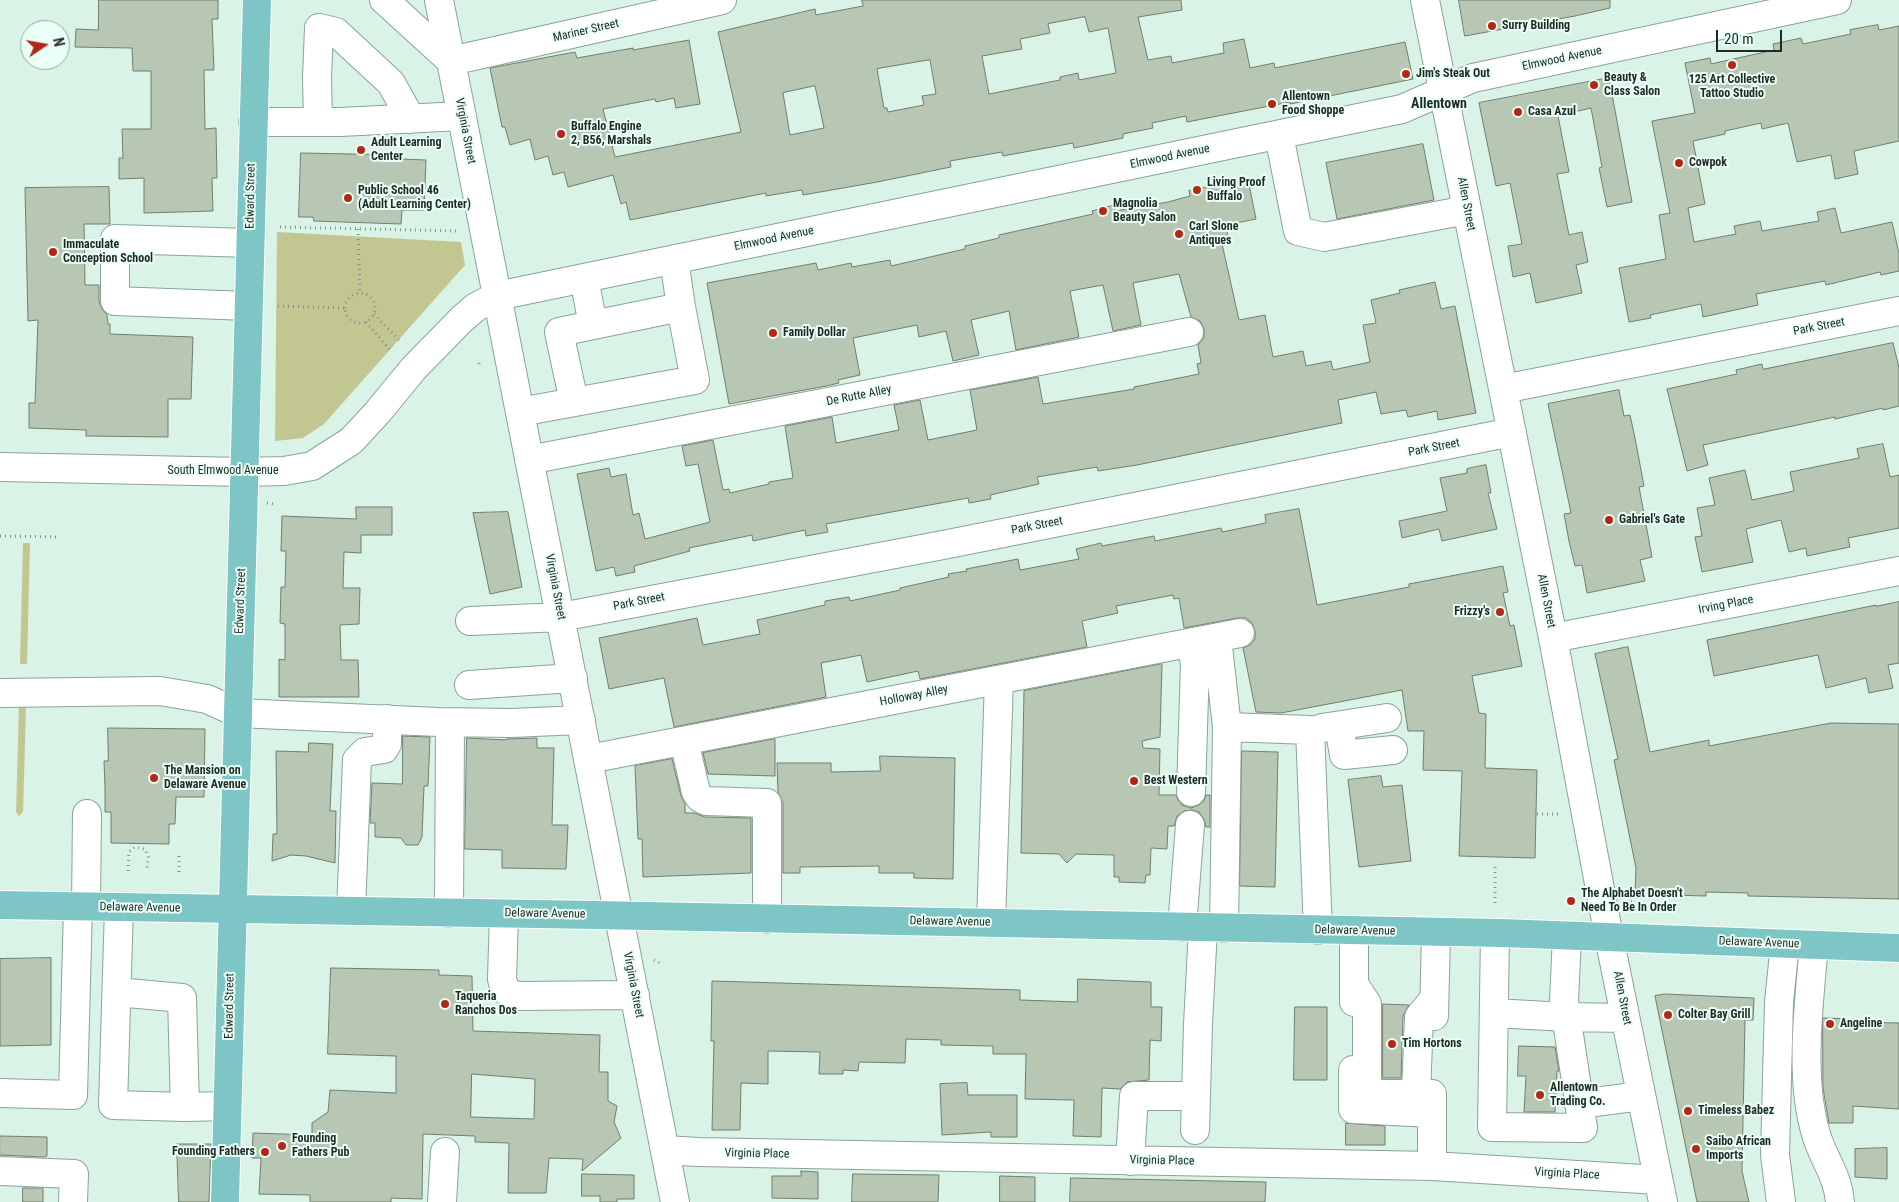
<!DOCTYPE html>
<html>
<head>
<meta charset="utf-8">
<style>
  body { margin:0 }
  #map { position:relative; width:1899px; height:1202px; overflow:hidden; background:#d9f3e7; font-family:"Roboto Condensed",sans-serif }
  canvas { display:block }
  .north { position:absolute; left:20px; top:20px; width:50px; height:50px; box-sizing:border-box; background:#eafff5; border:1px solid #99a9a2; border-radius:50%; rotate:78deg; font-size:14px; font-weight:700; line-height:20px; text-align:center; color:#1f2925 }
  .north::after { content:''; display:block; margin:auto; width:18px; height:22px; background:#b42717; clip-path:polygon(50% 0,100% 100%,50% 72%,0 100%) }
  .scale { position:absolute; left:1716px; top:30px; width:66px; height:22px; box-sizing:border-box; border:2px solid #1f2925; border-top:0; padding-left:6px; font-size:15px; line-height:18px; white-space:nowrap; color:#1f2925; -webkit-text-stroke:4px #eafff5; paint-order:stroke }
</style>
</head>
<body>
<div id="map">
<canvas width="1899" height="1202"></canvas>
<div class="north">N</div>
<div class="scale">20 m</div>
</div>
<script>
const ctx = document.querySelector('canvas').getContext('2d');
ctx.lineJoin = 'round';
function paint(path, color) { ctx.fillStyle = color; ctx.fill(path, 'evenodd'); }
function strokePath(path, color, width, dash) { ctx.strokeStyle = color; ctx.lineWidth = width; ctx.lineCap = dash ? 'butt' : 'round'; ctx.setLineDash(dash || []); ctx.stroke(path); }
function drawText(font, color, halo, rows, align = 'center') {
  ctx.font = font + ' "Roboto Condensed",sans-serif'; ctx.lineWidth = 4; ctx.setLineDash([]); ctx.textBaseline = 'middle'; ctx.strokeStyle = halo; ctx.fillStyle = color; for (const [text, x, y, turn = 0] of rows) {
    ctx.save(); ctx.translate(x, y); ctx.rotate((+turn || 0) * Math.PI / 180); ctx.textAlign = isNaN(turn) ? turn : align; if (halo) ctx.strokeText(text, 0, 0); ctx.fillText(text, 0, 0); ctx.restore();
  }
}
paint(new Path2D(`
  M277 232 461 242 465 265 324 424 303 438 275 441Z
  M23 543H30L27 664H20Z
  M19 705H24L26 707 23 812 19 816 16 812Z`), '#c2c791');
const building = new Path2D(`
  M99 0H218V19H212L214 70H204L205 129 216 128 217 178H212L213 211 144 213V178L119 179V158H123L122 129H151V71H133L132 48 75 47 76 29 98 30Z
  M862 0H1181L1182 10 1138 17 1148 60 1171 56 1172 63 1224 53 1223 43 1244 39 1250 68 1274 63 1275 68 1405 42 1413 79 1290 104V102L1187 122 1186 116 1152 123 1153 128 1123 134V138L1074 148 1073 143 1003 156 1002 152 950 161 951 167 877 182 803 195 802 190 766 196V193L630 220 626 202 621 204 613 175 568 187 564 172 553 175 548 156 535 160 530 139 510 145 505 127H502L490 68 575 52 577 58 633 48V50L689 40 700 104 676 108 674 98 656 102 655 99 603 109 615 157 741 132 718 32 815 9 816 15 863 6ZM1085 17 1089 32 1108 28 1116 73 1079 80 1078 73 1060 77V80L989 94 982 56 1022 49 1020 39 1050 33 1048 24ZM930 60 936 94 922 96 924 105 888 112 887 108H884L877 69ZM815 86 824 128 790 135 783 93Z
  M1459 0H1610V8L1575 16 1465 36Z
  M1878 25 1879 30 1899 26V141L1854 151 1858 174 1835 179 1831 155 1797 162 1788 123 1762 129 1761 123 1725 131V134L1693 141 1705 204 1688 208 1694 242 1736 234 1734 226 1760 221 1762 231 1819 221 1817 212 1835 208 1841 233 1892 222 1899 254V271L1881 275 1880 272 1826 285 1825 281 1756 294 1758 305 1703 317 1701 304 1650 315 1651 318 1629 322 1619 268 1666 259 1659 215 1670 213 1652 121 1695 113 1685 63 1710 58 1711 64 1774 50 1773 44 1801 38 1803 44 1851 34 1850 30Z
  M1609 78 1632 202 1607 207 1599 168 1602 167 1591 108 1558 116 1569 172 1557 174 1569 235 1582 232 1588 262 1576 265 1582 293 1536 303 1530 273 1513 277 1508 246 1522 244 1510 183 1496 186 1479 103Z
  M1423 144 1434 200 1337 219 1326 163Z
  M301 153 401 155V159L426 160 424 210H402L401 224 314 221 313 217H299Z
  M1248 179 1256 219 1226 225 1228 237 1221 239 1239 320 1265 315 1273 357 1303 351 1306 366 1331 361 1333 370 1370 362 1363 325 1376 323 1371 300 1400 293 1399 290 1435 282 1441 309 1455 306 1476 413 1438 420 1437 411 1408 417 1406 410 1381 414 1376 392 1338 400 1342 423 1137 465 1098 471 1097 467 1037 477 1039 484 990 495 991 499 969 503 968 498 826 524 828 532 806 536 805 530 753 541 752 535 689 548 690 551 634 566 635 572 616 576 614 567 596 571 577 474 609 468 611 477 626 474 633 515 639 513 645 539 710 522 698 464 686 466 682 446 713 440 723 490 729 489 730 493 769 484V482L793 478 785 426 832 417 836 443 899 430 894 405 920 400 928 440 977 430 970 390 1038 377 1043 404 1134 389V387L1199 374 1197 364 1201 363 1198 345 1204 338V329L1200 321 1191 317 1179 274 1133 283 1141 325 1113 331 1103 285 1070 291 1079 337 1016 350 1009 311 971 320 979 355 953 361 946 331 919 337 917 325 853 338 860 375 838 380 839 383 826 386 729 404 707 283 816 263 818 270 851 263 852 267 890 260 891 266 965 249V246L999 238V235L1093 214 1092 211 1114 205 1115 211 1168 202 1190 196 1189 191Z
  M109 187 110 224H84L85 285H99V301L102 309 107 315 108 324H110V334L193 337 191 399H168V437L86 436V430L29 428V403H35L38 320 28 321 25 188Z
  M1893 343 1899 368V406L1883 410V408L1835 419V417L1703 445 1708 465 1687 471 1667 389 1737 374 1736 370 1762 364 1763 369Z
  M1619 390 1624 416 1630 415 1635 438 1644 486 1639 487 1652 557 1640 560 1645 581 1587 593 1582 565 1575 566 1569 541 1564 514 1571 513 1548 404Z
  M1883 444 1890 477 1899 475V528L1848 538 1850 547 1807 556 1806 548 1789 552 1781 520 1746 529 1753 562 1702 572 1695 537 1702 536 1697 508 1715 505 1709 478 1745 470 1752 500 1794 491 1790 472 1859 458 1857 449Z
  M1486 465 1491 493H1488L1497 529 1442 541 1439 529 1402 538 1399 521 1447 511 1440 478 1467 473V469Z
  M356 507H392V535H361V553L344 552 343 588H360L359 624 340 625 341 660H358L359 697H279V659L285 660V624L280 623 281 587H285L286 551H281L282 516 356 519Z
  M1299 509 1317 605 1409 587V584L1503 566 1508 592 1503 593 1510 626 1514 625 1522 666 1472 676 1479 713 1486 714 1485 768 1537 770 1535 858 1459 856 1462 771 1423 770 1424 731H1408L1402 690 1281 713 1256 712 1243 648 1250 645 1255 639V631L1252 623 1246 618H1238L1184 628 1179 598 1174 599 1173 595 1116 606 1118 613 1082 621 1087 647 920 679 918 671 867 682 861 655 821 663 826 697 674 727 664 678 609 689 599 638 697 618 703 645 760 634 757 620 825 605V601L849 597 850 601 900 590V588L949 577 948 574 967 571 966 569 1018 559 1020 570 1079 559 1076 549 1101 543 1102 546 1154 536 1155 541 1221 528 1222 532 1266 523 1265 515Z
  M508 512 522 587 490 594 473 513Z
  M1899 602V663L1888 665 1893 688 1869 693 1866 678 1826 688 1818 655 1714 676 1707 640 1876 605V606Z
  M1628 647 1650 752 1709 740V746L1831 723 1899 724V899L1748 896V893L1706 892V896L1635 894 1636 868 1614 760 1618 759 1595 654Z
  M1162 664 1160 737 1142 741 1143 748 1160 749 1159 795H1176L1178 800 1182 805 1191 808 1199 805 1204 801 1206 795H1210V827H1206L1204 819 1199 812 1192 810 1184 811 1177 816 1174 826H1168L1167 849 1151 848 1150 875H1146L1145 883 1119 882V877H1114V855L1076 854 1067 863 1059 854 1021 853 1024 691Z
  M108 728 205 729 204 797H176L175 824H169V844L111 843V812H105V788L104 761H108Z
  M403 736 430 737 428 786H424L422 837 418 845H406L401 838 375 837V823H370L372 783 402 784Z
  M467 738 506 740V739L537 738V748H554L552 825H568L566 869 502 868V850L465 849Z
  M775 739V776L708 774 703 753Z
  M309 743 333 744 330 811H336L335 863 306 856 291 855 272 861 273 834H277L276 751 308 752Z
  M1242 751 1278 752 1275 887 1240 886Z
  M880 756 955 758 953 879 914 878V873H879V866L800 867V873H783V803L778 792 777 763H831V772L880 771Z
  M672 759 681 796 685 804V813H694L705 817 751 818V873L643 877 642 839H638L635 766Z
  M1381 776 1383 787 1402 785 1411 861 1359 867 1348 780Z
  M51 958V1045L0 1046V959Z
  M331 968 439 970V975L472 976 473 1031 600 1035 599 1072H608V1101L617 1106 614 1122 621 1138 582 1171 583 1159 549 1158 546 1193H508L509 1143 475 1142V1136L423 1134 422 1199 391 1198V1202H310V1195L259 1194 261 1158H252L253 1133 312 1135V1123L328 1112 330 1090 396 1093V1056L328 1054ZM472 1074 535 1079 534 1119 471 1117Z
  M1078 979 1151 982V1007H1162L1161 1041 1150 1040 1149 1080 1127 1082 1120 1089 1102 1088 1101 1137 1073 1136 1074 1100 1025 1099 1026 1054H993V1046L941 1045V1040L906 1039 905 1063 859 1062 858 1071 843 1070V1074H819L820 1052 768 1051V1084L741 1083 740 1130H712L714 1041H711L712 981 1020 990V1000L1077 1002Z
  M1665 994 1754 998 1753 1020H1745L1742 1171 1749 1202H1697L1655 996Z
  M1383 1004 1409 1005 1403 1016 1401 1078H1383Z
  M1295 1007H1327V1080H1294Z
  M1823 1018 1854 1019V1022L1899 1023V1109L1853 1106V1123H1829L1823 1088Z
  M1519 1046 1555 1047 1559 1071H1557L1555 1112H1524L1526 1076H1518Z
  M967 1083 968 1095H1017V1137H991V1132L942 1135 940 1084Z
  M1346 1123 1385 1126V1145H1346Z
  M0 1136 47 1137V1156L43 1157 0 1155Z
  M177 1144H211L209 1202H179Z
  M1887 1148V1179L1855 1177V1149Z
  M801 1171 818 1172V1199L772 1198V1176H801Z
  M582 1174 634 1175V1199H617V1202H600V1196H582Z
  M853 1174 939 1175 938 1202H852Z
  M1000 1176 1035 1177V1202H1000Z
  M1071 1178 1266 1182 1265 1202H1070Z
  M23 1188H43V1202H23Z`);
paint(building, '#b8c7b4');
strokePath(building, '#717f6d', 1);
const minor = new Path2D(`
  M384 0 451 61
  M439 0 675 1202
  M1425 0 1553 638 1609 937 1663 1202
  M451 61 722 0
  M253 122H340L462 116
  M318 122 317 78 319 28 336 32 391 83 411 119
  M1279 135 1298 231 1324 237 1467 210
  M584 278 593 325
  M248 306 115 301V239L250 243
  M1503 389 1899 311
  M574 402 559 332 681 307
  M520 412 695 380 681 307 674 259
  M529 460 1189 332
  M0 467 244 472 284 471 312 466 351 441 377 413 414 368 462 319 476 307 497 296 1402 109 1473 78 1837 0
  M470 621 561 617 943 545 1512 432
  M1217 638 1227 727 1224 928
  M1553 638 1899 571
  M469 685 573 678
  M0 693 160 691 207 699 238 713 438 722 511 723 581 720
  M1339 726 1344 755 1393 750
  M1227 727 1310 730 1318 930
  M1322 728 1387 718
  M684 741 696 792 700 798 706 801 767 803V919
  M589 759 1240 633
  M1191 792 1195 664 1191 643
  M86 908 87 814
  M351 911 357 760 365 752 384 749 387 744V719
  M449 913 450 723
  M504 914 502 979 505 990 516 996 635 995
  M991 923 999 680
  M1182 927 1190 825
  M1495 934 1492 1127 1583 1128 1564 1001 1567 936
  M1814 945C1809 1003 1799 1078 1816 1134 1823 1159 1838 1175 1840 1202
  M1354 984 1367 1004V1094H1416L1419 1017 1434 999
  M117 992 182 998 185 1107 113 1105 119 908
  M1354 1002V931
  M1494 1013 1566 1017 1625 1018
  M1434 1016 1436 933
  M1353 1070V1109L1432 1113
  M0 1093 73 1095 78 907
  M1432 1094V1166
  M1579 1104 1641 1096
  M185 1107 227 1106
  M1195 1130 1198 1025 1203 928
  M665 1150 698 1152 1432 1166 1658 1180
  M1130 1161 1134 1096H1196
  M0 1171 74 1174 73 1202
  M442 1202 445 1152
  M1781 1202 1775 1155 1779 1002 1785 944`);
const major = new Path2D(`
  M0 905 596 915 1501 933 1899 948
  M225 1202 257 0`);
strokePath(minor, '#8ba398', 30);
strokePath(major, '#fff', 30);
strokePath(new Path2D(`
  M280 227 459 231
  M358 229 360 293
  M345 308a15 15 0 1 1 30 0a15 15 0 1 1-30 0Z
  M278 306 345 308
  M374 314 401 342
  M366 322 392 352
  M479 363V368
  M267 503 274 504
  M0 536 60 537
  M1537 814H1558
  M128 871 129 852 135 847 145 849 148 857 147 871
  M179 872V853
  M1626 902H1632L1634 912
  M1495 903V863
  M654 960 660 963`), '#81948c', 3, [1, 4]);
strokePath(minor, '#fff', 28);
strokePath(major, '#7ec6c5', 28);
for (const [x, y, r, color] of [
  [1492,26,5,"#b42717"],
  [1732,65,5,"#b42717"],
  [1406,74,5,"#b42717"],
  [1594,85,5,"#b42717"],
  [1272,104,5,"#b42717"],
  [1518,112,5,"#b42717"],
  [561,134,5,"#b42717"],
  [361,150,5,"#b42717"],
  [1679,163,5,"#b42717"],
  [1197,190,5,"#b42717"],
  [348,198,5,"#b42717"],
  [1103,211,5,"#b42717"],
  [1179,234,5,"#b42717"],
  [53,252,5,"#b42717"],
  [773,333,5,"#b42717"],
  [1609,520,5,"#b42717"],
  [1500,612,5,"#b42717"],
  [154,778,5,"#b42717"],
  [1134,781,5,"#b42717"],
  [1571,901,5,"#b42717"],
  [445,1004,5,"#b42717"],
  [1668,1015,5,"#b42717"],
  [1830,1024,5,"#b42717"],
  [1392,1044,5,"#b42717"],
  [1540,1095,5,"#b42717"],
  [1688,1111,5,"#b42717"],
  [282,1146,5,"#b42717"],
  [1696,1149,5,"#b42717"],
  [265,1152,5,"#b42717"]
]) { const dot = new Path2D(); dot.arc(x, y, r, 0, 2 * Math.PI); ctx.fillStyle = color; ctx.fill(dot); strokePath(dot, '#eafff5', 2); }
drawText('bold 12px', '#1f2925', '#eafff5', [
  ["Surry Building",1502,26],
  ["Jim's Steak Out",1416,74],
  ["Beauty &",1604,78],
  ["Class Salon",1604,92],
  ["125 Art Collective",1732,80,"center"],
  ["Tattoo Studio",1732,94,"center"],
  ["Allentown",1282,97],
  ["Food Shoppe",1282,111],
  ["Casa Azul",1528,112],
  ["Buffalo Engine",571,127],
  ["2, B56, Marshals",571,141],
  ["Adult Learning",371,143],
  ["Center",371,157],
  ["Cowpok",1689,163],
  ["Living Proof",1207,183],
  ["Buffalo",1207,197],
  ["Public School 46",358,191],
  ["(Adult Learning Center)",358,205],
  ["Magnolia",1113,204],
  ["Beauty Salon",1113,218],
  ["Carl Slone",1189,227],
  ["Antiques",1189,241],
  ["Immaculate",63,245],
  ["Conception School",63,259],
  ["Family Dollar",783,333],
  ["Gabriel's Gate",1619,520],
  ["Frizzy's",1490,612,"right"],
  ["The Mansion on",164,771],
  ["Delaware Avenue",164,785],
  ["Best Western",1144,781],
  ["The Alphabet Doesn't",1581,894],
  ["Need To Be In Order",1581,908],
  ["Taqueria",455,997],
  ["Ranchos Dos",455,1011],
  ["Colter Bay Grill",1678,1015],
  ["Angeline",1840,1024],
  ["Tim Hortons",1402,1044],
  ["Allentown",1550,1088],
  ["Trading Co.",1550,1102],
  ["Timeless Babez",1698,1111],
  ["Founding",292,1139],
  ["Fathers Pub",292,1153],
  ["Saibo African",1706,1142],
  ["Imports",1706,1156],
  ["Founding Fathers",255,1152,"right"]
], 'left');
drawText('12px', '#1f2925', '#eafff5', [
  ["Mariner Street",586,31,-13],
  ["Elmwood Avenue",1562,59,-12],
  ["Virginia Street",465,131,79],
  ["Elmwood Avenue",1170,157,-12],
  ["Edward Street",251,196,-89],
  ["Allen Street",1466,204,79],
  ["Elmwood Avenue",774,239,-12],
  ["Park Street",1819,327,-11],
  ["De Rutte Alley",859,396,-11],
  ["Park Street",1434,448,-11],
  ["South Elmwood Avenue",223,471],
  ["Park Street",1037,526,-11],
  ["Virginia Street",555,587,79],
  ["Edward Street",241,601,-88],
  ["Allen Street",1546,601,79],
  ["Park Street",639,602,-11],
  ["Irving Place",1726,605,-11],
  ["Holloway Alley",914,696,-11],
  ["Delaware Avenue",140,908,1],
  ["Delaware Avenue",545,914,1],
  ["Delaware Avenue",950,922,1],
  ["Delaware Avenue",1355,931,1],
  ["Delaware Avenue",1759,943,2],
  ["Virginia Street",633,985,79],
  ["Allen Street",1622,998,79],
  ["Edward Street",230,1006,-89],
  ["Virginia Place",757,1154,1],
  ["Virginia Place",1162,1161,1],
  ["Virginia Place",1567,1174,3]
]);
drawText('bold 14px', '#1f2925', '#eafff5', [
  ["Allentown",1439,104]
]);
</script>
</body>
</html>
